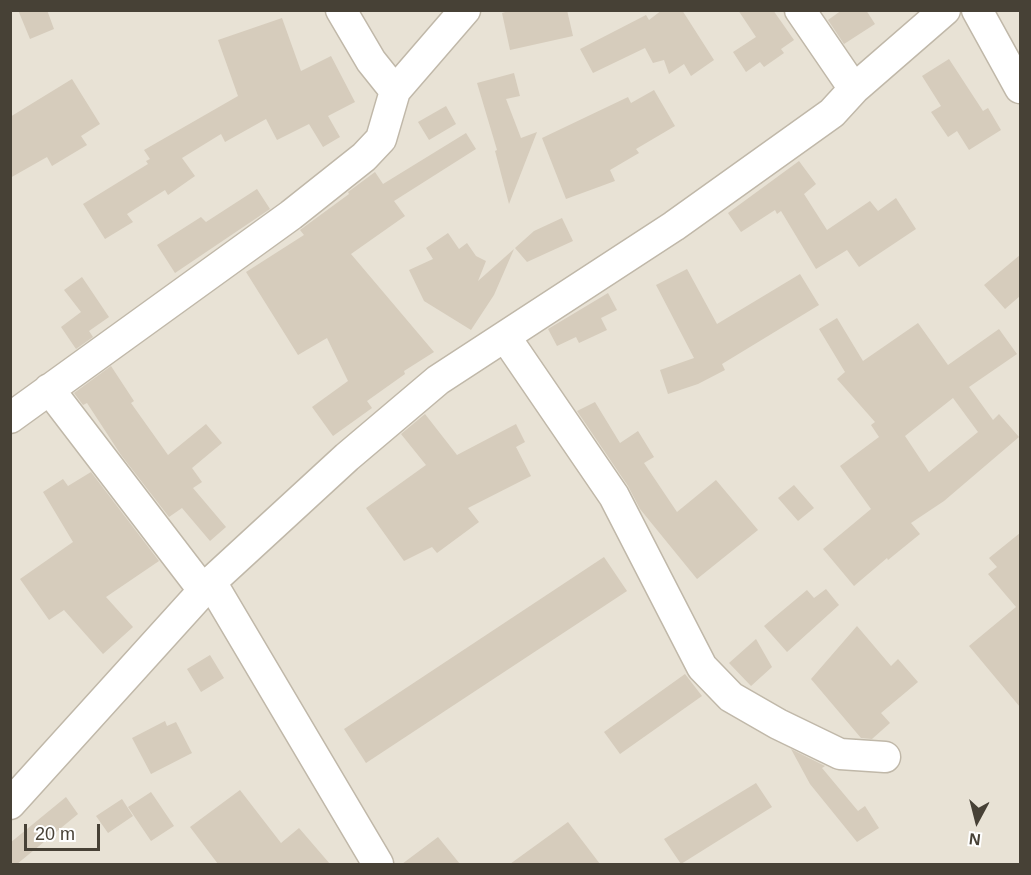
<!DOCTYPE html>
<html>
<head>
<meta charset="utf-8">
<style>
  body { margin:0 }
  #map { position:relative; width:1031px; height:875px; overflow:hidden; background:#f4f0e7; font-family:Helvetica,sans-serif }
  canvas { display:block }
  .frame { position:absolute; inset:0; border:12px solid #474136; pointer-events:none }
  .north { position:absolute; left:947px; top:791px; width:60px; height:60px; -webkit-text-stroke:4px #fff; paint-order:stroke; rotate:187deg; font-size:16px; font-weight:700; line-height:24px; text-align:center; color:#474136 }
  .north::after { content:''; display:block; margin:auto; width:21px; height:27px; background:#474136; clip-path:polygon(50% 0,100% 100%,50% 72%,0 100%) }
  .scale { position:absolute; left:24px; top:824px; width:76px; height:27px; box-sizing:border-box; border:3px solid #474136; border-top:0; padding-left:8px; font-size:18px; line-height:21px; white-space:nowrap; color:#474136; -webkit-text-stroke:4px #fff; paint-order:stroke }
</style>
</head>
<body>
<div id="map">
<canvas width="1031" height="875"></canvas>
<div class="frame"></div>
<div class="north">N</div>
<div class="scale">20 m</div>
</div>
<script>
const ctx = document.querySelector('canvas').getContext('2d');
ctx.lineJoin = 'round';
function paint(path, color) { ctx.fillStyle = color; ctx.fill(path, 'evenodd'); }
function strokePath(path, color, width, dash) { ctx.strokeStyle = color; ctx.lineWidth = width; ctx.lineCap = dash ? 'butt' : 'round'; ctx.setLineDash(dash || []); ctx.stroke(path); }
paint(new Path2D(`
  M11 11H1020V864H11Z`), '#e8e2d5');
paint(new Path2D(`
  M18 10H47L54 29 30 39Z
  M512 10H567L573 36 510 50 502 13Z
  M662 10H682L714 60 691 76 684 64 669 74 664 60 653 63 645 48 593 73 580 49 646 15 649 20Z
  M738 10H773L794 40 781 49 784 53 764 67 760 62 746 72 733 52 756 37Z
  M842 10H866L875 24 844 44 828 20Z
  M282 18 301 71 331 56 355 102 328 116 340 137 323 147 309 124 277 140 266 119 225 142 221 134 182 158 195 176 168 195 165 190 127 214 133 222 105 239 83 204 148 164 146 161 150 159 144 150 238 96 218 40Z
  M949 59 983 111 988 108 1001 130 969 150 957 131 948 137 931 112 941 106 922 76Z
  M514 73 520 96 506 99 521 138 537 132 509 204 495 151 497 150 477 83Z
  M72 79 100 124 81 136 87 145 52 166 47 157 10 178V117Z
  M654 90 675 126 636 149 639 153 610 170 615 181 566 199 542 138 628 97 631 103Z
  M446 106 456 124 429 140 418 122Z
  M466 133 476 149 394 201 405 216 351 254 434 352 404 371 405 374 367 401 372 408 333 436 312 407 348 381 327 338 298 355 246 272 304 235 300 230 349 194 348 192 375 172 383 184Z
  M799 161 816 184 804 194 827 230 870 201 878 211 896 198 916 229 859 267 847 250 816 269 781 211 777 214 775 210 741 232 728 213Z
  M257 189 270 209 175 273 157 245 201 217 206 222Z
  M562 218 573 241 527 262 515 248 534 231Z
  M448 233 459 249 467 243 476 256 486 261 478 281 514 249 494 295 471 330 424 301 409 270 433 259 426 248Z
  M1020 255V296L1005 309 984 285Z
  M687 269 717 324 800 274 819 305 722 364 725 370 698 384 668 394 660 370 694 358 656 285Z
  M82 277 109 317 89 331 93 337 76 349 61 327 81 312 64 290Z
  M608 293 617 310 601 318 607 330 579 343 576 337 557 346 548 329Z
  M837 318 863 361 918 323 948 365 999 329 1017 354 969 387 993 420 999 414 1019 437 944 501 911 523 920 534 888 560 887 558 854 586 823 549 871 509 840 466 879 437 871 425 875 422 837 379 845 372 819 329ZM953 398 978 432 929 472 905 436Z
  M111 366 134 401 131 403 168 455 206 424 222 443 192 468 202 482 193 488 226 527 210 541 182 508 169 517 121 455 87 403 83 405 74 393Z
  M595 402 620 443 638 431 654 457 644 463 677 512 716 480 758 530 697 579 640 509 628 486 577 411Z
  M425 414 457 455 516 424 525 442 516 447 531 476 468 508 479 522 437 553 432 547 404 561 366 508 426 465 401 434Z
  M91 472 159 561 106 597 133 627 103 654 64 610 49 620 20 579 73 542 43 492 63 479 68 486Z
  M794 485 814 508 798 521 778 498Z
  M1020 533V707L969 646 1016 607 988 574 997 567 989 558Z
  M604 557 627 591 366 763 344 729Z
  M826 589 839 605 787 652 764 626 807 590 814 598Z
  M857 626 891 666 898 659 918 682 881 713 890 723 872 739 861 738 811 679Z
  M756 639 772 667 751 686 729 663Z
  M210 655 224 678 201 692 187 669Z
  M685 674 702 696 620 754 604 732Z
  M165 721 167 726 176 722 192 753 151 774 132 738Z
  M791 749 825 766 822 768 858 811 865 806 879 828 857 842 810 784Z
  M756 783 772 807 681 864 664 839Z
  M240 790 281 843 299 828 330 864H218L190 827Z
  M151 792 174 826 151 841 128 807Z
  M66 797 78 814 17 864H10V843Z
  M122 799 133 816 108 833 96 816Z
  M568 822 600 864H510Z
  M438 837 460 864H402Z`), '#d6ccbc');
const minor = new Path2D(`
  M341 10 371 61 395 91
  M800 10 854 89
  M977 10 1020 88
  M506 338 614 496 702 667 731 697 778 724 840 754 885 757
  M49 389 203 590
  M10 418 291 215 364 157 381 139 395 91 465 10
  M211 582 378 864
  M10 804 211 582 347 457 438 380 674 226 832 113 854 89 945 10`);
strokePath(minor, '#c0b8a9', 33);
strokePath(minor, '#fff', 30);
</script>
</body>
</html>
